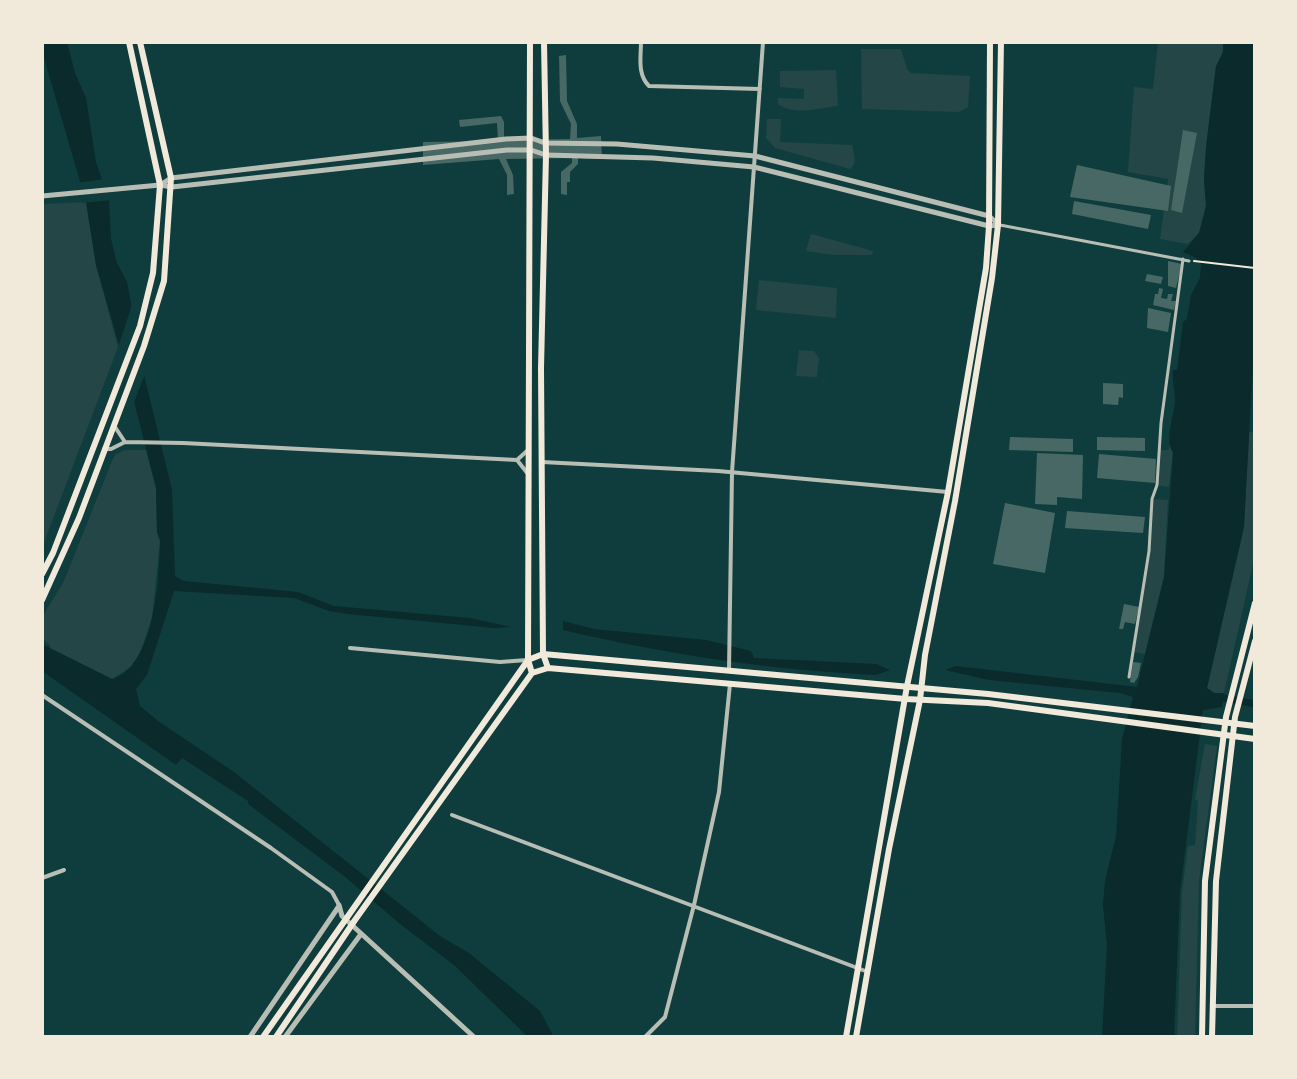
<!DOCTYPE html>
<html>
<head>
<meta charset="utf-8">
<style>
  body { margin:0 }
  #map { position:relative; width:1297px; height:1079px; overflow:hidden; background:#0f3d3e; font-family:"Open Sans",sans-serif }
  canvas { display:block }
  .frame { position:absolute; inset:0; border:44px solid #f1e9da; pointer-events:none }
</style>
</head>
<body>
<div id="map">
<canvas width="1297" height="1079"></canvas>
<div class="frame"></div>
</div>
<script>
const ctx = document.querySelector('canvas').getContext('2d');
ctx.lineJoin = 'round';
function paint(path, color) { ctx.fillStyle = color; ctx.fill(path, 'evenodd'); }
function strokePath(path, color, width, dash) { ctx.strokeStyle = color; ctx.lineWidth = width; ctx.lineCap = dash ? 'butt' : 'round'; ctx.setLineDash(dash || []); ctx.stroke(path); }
paint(new Path2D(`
  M1158 42H1223L1224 52 1216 66 1206 147 1204 179 1206 206 1199 233 1188 244 1160 239 1168 179 1128 172 1134 87 1153 89Z
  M861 49H901L907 69 911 73 970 76 968 107 959 112 862 109Z
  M836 70 838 106C820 108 793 116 778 104V98L804 99V89L780 87V71Z
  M767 119H781L780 142 852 145C854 153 858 163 850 169L775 148 766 138Z
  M86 202 96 265 118 347 42 548V204Z
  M811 234 873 251 872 255H833L806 251Z
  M759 280 837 288 836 318 756 310Z
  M799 350 814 351 819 358 817 377 796 376Z
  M1249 432H1255V555L1224 693H1215L1207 688 1244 527Z
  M1169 446 1173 452 1169 487 1157 485 1160 450H1169Z
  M124 450H146L156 488 157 532 160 541 152 618 140 653 131 667 112 679 50 649V645L42 638V617L64 581 112 461 115 455Z
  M1152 499 1168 500 1164 577 1145 654 1133 652 1149 551Z
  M1205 744 1217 746 1199 881 1195 1037H1177L1182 892 1188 846 1195 845 1198 801 1195 799Z`), '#244646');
paint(new Path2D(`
  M42 42H67L75 73 86 98 96 162 109 200 111 239 117 263 127 282 145 379 172 490 175 576 184 581 298 592 334 606 470 618 511 627 494 628 348 614 329 611 294 598 174 591 147 675 136 689 140 706 158 721 234 772 440 936 469 953 540 1011 554 1037H528L454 965 400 924 344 876 248 804V801L182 758 176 765 42 671V644L112 679C155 667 159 577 160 541L157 532 156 488 125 366 96 265 86 202 42 51Z
  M1223 42H1255V327L1244 527 1207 688 1214 693H1224L1222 707 1203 710 1180 892 1174 1037H1102L1107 945 1103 905 1105 881 1116 836 1122 739 1133 697 1120 693 989 680 945 670 956 666 1137 687 1164 577 1173 453C1164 436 1174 419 1175 401 1175 389 1172 381 1173 370H1177L1183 322 1187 319 1191 295 1200 278 1201 264 1196 258 1183 252 1199 233 1206 206 1204 179 1206 147 1216 66 1223 52Z
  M563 621 594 629 706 640 751 651 754 658 876 664 890 670 876 675C770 670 665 654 563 630Z`), '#0a2a2b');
paint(new Path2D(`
  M106 179 112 200 82 203 75 183Z
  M134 299 147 369 131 410 116 353Z`), '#0f3d3e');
strokePath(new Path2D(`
  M1218 697 1255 704`), '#0a2a2b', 7);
paint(new Path2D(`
  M566 55 567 101 577 124V138L601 136 602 159 578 158V164L570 172V182H567V195L561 194V172L572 163V158L506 159 513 175 514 194 507 195V175L499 159 423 165V142L498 141 497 123 460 127 459 120 501 116 504 122V140L570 139 571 124 560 101 559 56Z
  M1183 130 1197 133 1182 213 1171 210Z
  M1077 165 1171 186 1168 211 1070 197Z
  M1074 201 1151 215 1148 229 1072 214Z
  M1168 261 1182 264 1176 288 1168 286Z
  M1147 274 1163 277 1161 284 1145 281Z
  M1159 288 1163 289 1161 298 1167 299 1168 294H1173L1171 301H1176L1174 310 1153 305 1155 294H1158Z
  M1148 308 1171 313 1168 332 1147 328Z
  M1103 383 1123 384V398L1119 397 1118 405 1103 404Z
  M1010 437 1073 439V452L1009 450Z
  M1097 437 1145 438V451L1097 450Z
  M1037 453 1083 455 1082 499 1057 497V505L1035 504Z
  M1099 454 1156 459 1155 483 1097 478Z
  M1005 503 1055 513 1045 573 993 564Z
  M1067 511 1145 517 1143 533 1065 528Z
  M1124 604 1139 607 1135 624 1125 622 1123 629H1119Z
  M1133 662 1141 663 1138 677 1134 683 1130 682Z`), '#486865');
strokePath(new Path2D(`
  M1194 261 1255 268`), '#f1e9da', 2);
strokePath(new Path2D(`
  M1000 225 1189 261
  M1129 677 1149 551 1152 499 1157 485 1161 423 1183 259`), '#b8beb3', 3);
strokePath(new Path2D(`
  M641 42C641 57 637 74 649 86L760 89
  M115 427 125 442
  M104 449H111L125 442 183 443 517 460 528 450
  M517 460 528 474
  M542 462 718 471 948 492
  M350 648 500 662 527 660
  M729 670 732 472 763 42
  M42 695 271 848 332 892 339 905
  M452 815 868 972
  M42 878 64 870
  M1213 1006H1255
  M645 1037 665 1017 694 905 719 792 730 684`), '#b8beb3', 4);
strokePath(new Path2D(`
  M160 185 171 178 506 139 531 138 545 143 617 144 755 156 989 216 998 224
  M42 196 160 185 172 187 507 150H531L546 155 653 158 754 167 989 226 998 225
  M339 905 342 916 474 1037
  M250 1037 339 906
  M285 1037 361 934`), '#b8beb3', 5);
strokePath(new Path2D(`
  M42 574 53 553 140 326 153 273 160 185 129 42
  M42 600 79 518 144 346 164 281 171 178 140 42
  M846 1037 907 686 948 492 986 268 989 226 990 42
  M856 1037 889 849 920 700 925 655 955 501 992 278 998 225 1001 42
  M1202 1037 1205 881 1226 717 1255 603
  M1212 1037 1216 881 1235 717 1255 641`), '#f1e9da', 6);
strokePath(new Path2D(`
  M530 42 528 660 532 673
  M544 42 546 155 541 368 543 654 548 668
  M263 1037 528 660 543 654 988 694 1255 726
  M276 1037 355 920 532 673 548 668 906 699 988 703 1255 739`), '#f1e9da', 6);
</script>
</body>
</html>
